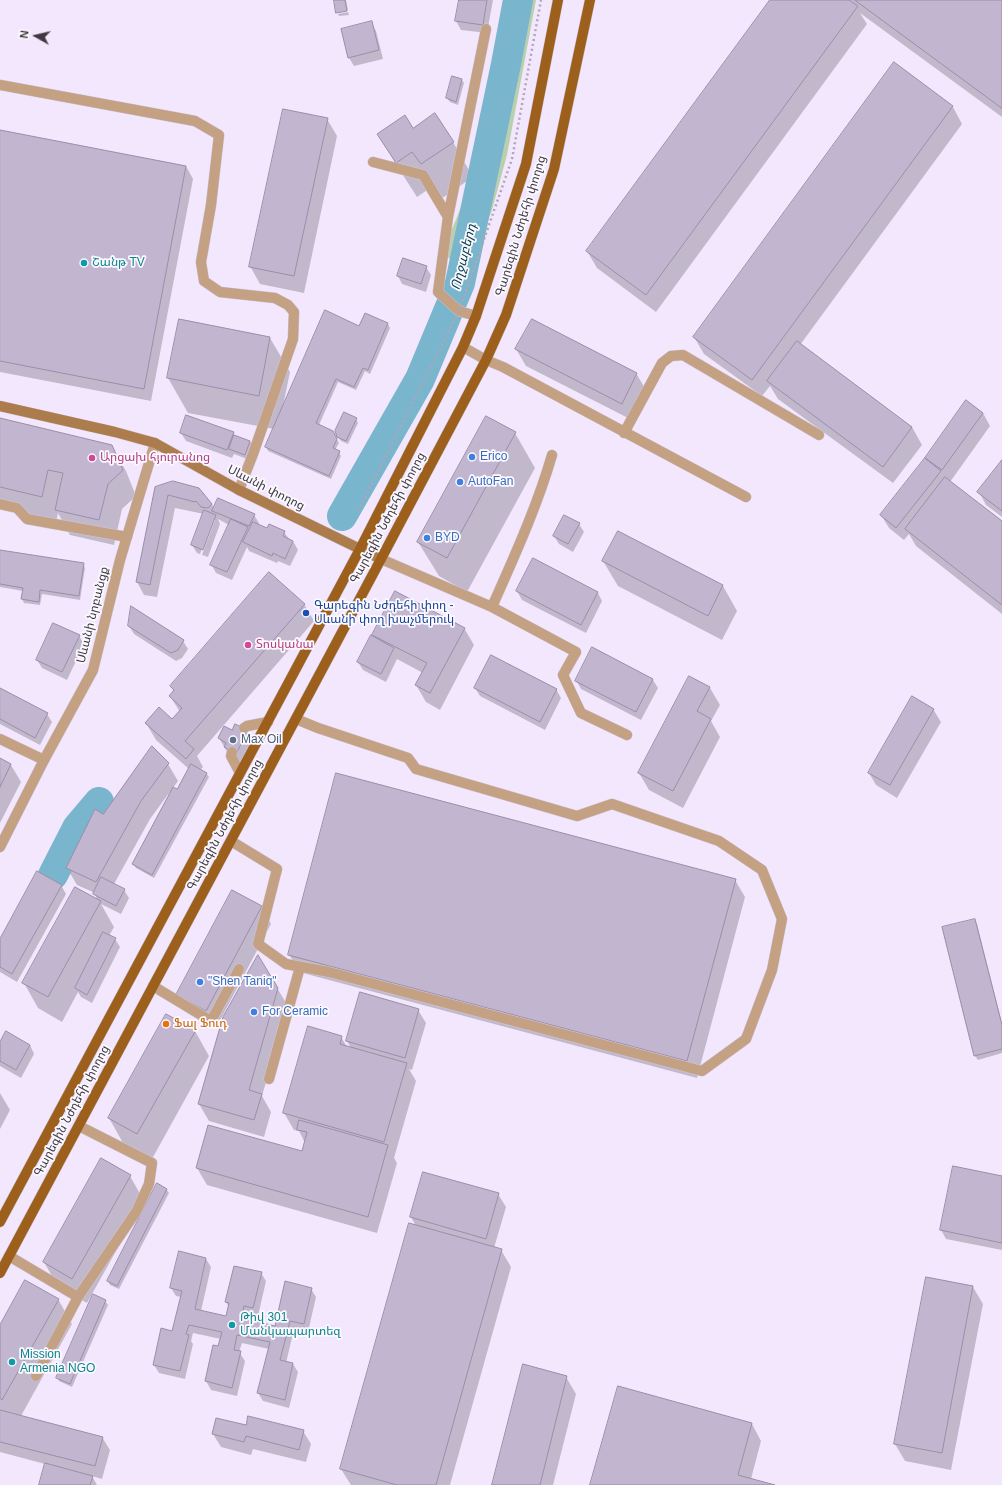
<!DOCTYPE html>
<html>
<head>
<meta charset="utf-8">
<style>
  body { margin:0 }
  #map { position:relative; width:1002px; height:1485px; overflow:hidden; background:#f3e7fe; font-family:Arial,sans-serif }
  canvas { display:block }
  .north { position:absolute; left:16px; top:16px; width:40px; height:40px; -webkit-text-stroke:3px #fbf9fe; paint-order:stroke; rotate:278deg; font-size:11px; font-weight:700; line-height:16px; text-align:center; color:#3f3944 }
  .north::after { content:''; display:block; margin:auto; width:14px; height:18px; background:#3f3944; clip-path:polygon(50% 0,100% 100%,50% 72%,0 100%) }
</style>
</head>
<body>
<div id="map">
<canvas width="1002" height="1485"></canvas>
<div class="north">N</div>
</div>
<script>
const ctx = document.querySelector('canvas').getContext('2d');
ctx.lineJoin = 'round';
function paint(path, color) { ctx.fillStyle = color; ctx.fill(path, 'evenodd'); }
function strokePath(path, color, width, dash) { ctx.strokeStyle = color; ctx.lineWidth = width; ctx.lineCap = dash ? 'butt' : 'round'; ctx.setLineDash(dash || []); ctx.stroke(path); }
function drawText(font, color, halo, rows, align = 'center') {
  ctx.font = font + ' Arial,"Noto Sans Armenian",sans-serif'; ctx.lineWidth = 3.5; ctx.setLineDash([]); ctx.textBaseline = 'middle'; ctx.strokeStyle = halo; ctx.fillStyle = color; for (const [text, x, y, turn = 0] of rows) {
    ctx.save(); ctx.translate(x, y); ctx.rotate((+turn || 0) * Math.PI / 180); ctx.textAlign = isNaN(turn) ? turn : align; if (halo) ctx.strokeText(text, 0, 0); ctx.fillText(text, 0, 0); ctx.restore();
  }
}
paint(new Path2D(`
  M512 0H536L507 155 492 210 467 274 457 268 448 257 446 246 452 229 474 176 483 144 484 120 491 87 492 70 503 40Z`), '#b9d0ac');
paint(new Path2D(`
  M335 0H346L348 10 337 12Z
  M460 0H493L487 33 461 30 456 21Z
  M772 0H1002V117L860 13 867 24 656 312 597 268 587 251Z
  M348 12 349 15 339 16 338 14Z
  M371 23 376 31 383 59 354 66 349 58 342 30Z
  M462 80 464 83 458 105 450 102 447 98Z
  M953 107 962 124 800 345 912 427 922 445 893 483 778 399 770 386 762 396 704 354 694 337Z
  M327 119 337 136 304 293 260 284 250 266Z
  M413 129 453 142 473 177 441 199 433 186 417 197 399 169 379 135Z
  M0 131 186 166 193 179 151 401 0 372Z
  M426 267 431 275 426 292 402 284 398 276Z
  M366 314 388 324 390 328 370 374 365 371 356 390 338 382 319 425 335 436 339 443 335 450 339 452 341 456 331 479 268 451 266 447 274 429 188 413 168 378 270 338 290 372 283 406 360 327Z
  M516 349 636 373 646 390 632 420 526 366Z
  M967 402 983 413 990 426 950 482 1002 523V614L916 546 909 534 904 540 889 528 881 515 925 459Z
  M0 419 111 446 126 471 136 496 122 509 114 545 70 535 58 513 56 522 0 508Z
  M356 419 358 423 348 444 341 441 338 437Z
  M181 433H233L235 436 250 441 252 445 247 459 234 454 232 458 186 441Z
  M515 433 535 468 467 592 439 576 418 542Z
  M1002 462V517L986 505 979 492Z
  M156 488 212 504 214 509 254 515 259 523 258 525 267 529 284 532 289 539 293 541 298 550 290 566 278 561 277 563 249 551 247 547 232 580 216 573 211 564 229 525 218 519 220 524 208 557 197 553 192 545 204 514 175 508 157 597 144 595 137 582ZM213 520H215L202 555 200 554Z
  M579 524 584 532 573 552 559 544 554 536Z
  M618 532 723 586 737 611 722 640 618 586 603 561Z
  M0 551 83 564 85 568 80 600 42 594 40 605 24 603 22 599 23 591 0 587Z
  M533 559 598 593 602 601 586 633 522 600 517 591Z
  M304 604 314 621 197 756 203 767 200 770 206 773 209 777 154 878 136 868 133 864 172 789 150 819 114 884 124 890 129 898 121 914 101 904 114 927 109 936 115 939 120 947 92 1003 81 997 78 992 62 1022 38 1008 24 983 97 900 95 893 77 885 67 868 103 815 168 764 178 781 173 788 177 791 189 769 156 740 146 723 173 720 180 712 170 696 174 691 171 687Z
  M129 626 183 641 188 649 182 658 176 661 134 634Z
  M464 628 474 645 440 710 426 702 416 685 423 673 397 659 386 682 363 670 358 662 376 639 373 635Z
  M79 636 84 644 67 680 42 668 37 660Z
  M593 649 653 680 658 688 641 720 581 689 576 680Z
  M690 677 710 688 720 705 711 721 720 737 683 808 649 790 639 773Z
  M475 688 556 689 561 698 545 730 480 696Z
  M0 689 47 714 52 722 40 745 0 724Z
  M933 709 941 722 897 798 876 785 869 773Z
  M233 731H247L257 748 246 770 229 755 219 738Z
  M0 759 11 765 21 782 0 823Z
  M735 880 745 897 697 1078 299 972 289 954Z
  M61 885 66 894 17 982 0 972V941Z
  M262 907 271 924 216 1028 187 1012 177 995Z
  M975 920 977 924 1002 1023V1053L978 1060 975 1056 943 928Z
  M277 988 288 1006 262 1096 271 1112 264 1137 209 1121 199 1104Z
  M418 1010 426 1023 412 1070 409 1069 416 1081 394 1158 397 1163 377 1233 207 1185 197 1168 303 1153 305 1143 299 1131 294 1130 284 1113 341 1037 347 1047 351 1048 347 1041Z
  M195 1031 209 1056 152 1159 123 1143 109 1118Z
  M0 1044 30 1045 34 1054 21 1078 0 1066Z
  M0 1093 10 1110 0 1129Z
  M954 1167 1002 1177V1250L946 1239 941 1230Z
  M130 1176 144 1201 87 1303 58 1287 44 1262Z
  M166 1189 169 1193 119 1289 110 1285 108 1281Z
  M498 1194 506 1207 494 1248 501 1250 511 1267 450 1485H351L341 1469 416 1226 411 1217Z
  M206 1259 211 1267 201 1311 227 1317 229 1307 226 1302 261 1273 266 1281 258 1316 249 1314 247 1320 276 1327 311 1289 316 1297 308 1332 294 1329 286 1363 293 1364 298 1372 289 1408 263 1401 258 1393 269 1349 242 1343 239 1352 245 1361 237 1396 211 1390 206 1381 214 1346 219 1347 221 1339 193 1333 191 1341 193 1344 185 1379 159 1373 154 1365 173 1332 181 1297 176 1296 171 1288Z
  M973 1287 983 1304 951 1470 905 1461 895 1444Z
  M58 1299 72 1324 21 1416 102 1437 110 1450 102 1479 92 1476 97 1485H40L45 1464 0 1452V1327Z
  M105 1301 108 1305 72 1387 59 1381 57 1377Z
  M566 1377 576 1394 553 1485H493Z
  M752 1424 761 1441 751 1479 771 1485H591Z
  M246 1427 303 1431 311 1444 306 1462 253 1449 251 1455 221 1447 213 1434Z`), '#0003');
strokePath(new Path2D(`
  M342 516 420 379 460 283 506 64 518 0
  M53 875 77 828 99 802`), '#79b5cc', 30);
const building = new Path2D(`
  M334 0H345L347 11 336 13Z
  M459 0H487L483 25 455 21Z
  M770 0H849L858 6 646 295 586 251Z
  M855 0H1002V108Z
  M372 21 379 50 348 58 341 29Z
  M894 62 953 106 752 380 693 337Z
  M452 76 462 79 456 102 446 98Z
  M283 109 328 118 294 276 249 267Z
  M435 113 454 142 421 164 412 152 396 163 377 134 405 115 413 128Z
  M0 130 186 166 144 389 0 361Z
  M403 258 427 266 421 284 397 276Z
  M325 310 359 326 365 313 388 323 368 370 363 368 354 387 336 379 316 423 333 431 337 439 333 448 340 451 329 476 265 447Z
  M179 319 270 337 259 396 167 378Z
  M532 319 637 373 622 404 515 349Z
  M797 341 912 427 883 467 767 381Z
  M966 400 983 413 942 470 925 458Z
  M344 412 357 418 346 441 337 437 335 431Z
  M186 415 234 432 227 450 180 433Z
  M486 416 516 432 447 558 417 542Z
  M0 418 112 445 123 470 108 484 99 520 55 510 63 473 48 470 42 497 0 487Z
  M234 435 250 441 245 455 229 449Z
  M925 458 941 471 896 528 880 515Z
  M1002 460V511L977 492Z
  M945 477 1002 521V605L905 529Z
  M173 481 199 488 212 504 208 508 201 507 196 501 195 502 168 495 150 585 136 582 155 487Z
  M218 498 255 514 249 526 212 511Z
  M204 510 216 515 203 550 191 545Z
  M564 515 580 523 568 544 553 536Z
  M231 519 248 527 227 572 210 565Z
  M253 522 267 528 269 524 285 531 283 536 293 541 285 559 273 553 272 556 243 542Z
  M618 531 723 585 708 616 602 561Z
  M0 550 84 563 79 596 40 590 39 602 21 599 23 588 0 584Z
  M533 558 598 592 581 625 516 591Z
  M269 572 305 604 185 741 194 749 186 759 145 723 159 707 172 719 182 708 169 696 174 690 170 686Z
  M395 591 465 628 430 693 415 685 427 663 372 635Z
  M131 606 184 640 178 650 171 653 128 626Z
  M53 623 80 635 62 672 36 660Z
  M371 635 394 648 381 674 357 662Z
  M592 647 653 679 636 712 575 681Z
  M491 655 557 689 540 722 474 688Z
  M689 676 710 687 697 711 711 719 673 791 638 773Z
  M0 688 48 713 35 738 0 719Z
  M912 696 934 709 890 785 868 773Z
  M235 724 248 730 236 754 224 747 226 743 218 738 224 726 232 730Z
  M152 746 169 763 141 801 96 882 66 868 95 809 103 814Z
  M0 758 11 764 0 787Z
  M191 764 207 773 152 875 132 864 173 787 177 789Z
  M336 773 736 879 687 1061 288 955Z
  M37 871 62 885 12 974 0 967V939Z
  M101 877 125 889 116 906 93 894Z
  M75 887 101 901 48 997 22 983Z
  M232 890 262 906 206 1011 176 995Z
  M975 919 1002 1025V1049L974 1056 942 927Z
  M103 932 116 938 87 995 75 988Z
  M258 955 278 988 249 1090 262 1094 254 1120 198 1104 223 1017Z
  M360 992 419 1009 405 1058 346 1041Z
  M166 1014 196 1030 137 1134 108 1118Z
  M308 1026 342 1036 340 1044 407 1063 384 1142 283 1113Z
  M6 1031 30 1045 16 1070 0 1061V1042Z
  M299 1120 388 1145 368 1217 196 1168 208 1125 302 1151 307 1132 297 1130Z
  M101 1158 131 1175 72 1279 43 1262Z
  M953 1166 1002 1176V1243L940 1230Z
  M423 1172 499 1193 486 1239 410 1217Z
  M157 1183 167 1189 117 1286 107 1281Z
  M409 1223 502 1249 436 1485H397L340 1469Z
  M179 1251 206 1258 195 1309 226 1316 229 1303 225 1302 234 1266 262 1272 253 1308 244 1306 242 1318 275 1326 285 1281 312 1288 304 1324 290 1321 280 1360 293 1363 285 1400 257 1393 270 1342 237 1335 234 1350 241 1351 232 1388 205 1381 213 1345 218 1346 222 1332 189 1325 186 1334 189 1335 180 1371 153 1365 161 1328 172 1331 182 1291 170 1288Z
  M926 1277 973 1286 942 1453 894 1444Z
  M25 1280 59 1299 2 1400 0 1398V1325Z
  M93 1294 106 1300 70 1384 56 1378Z
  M523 1364 567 1376 540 1485H492Z
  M618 1386 752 1423 738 1475 775 1485H590Z
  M0 1410 103 1437 95 1466 0 1442Z
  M248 1416 304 1430 299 1450 246 1436 244 1442 212 1434 216 1418 246 1425Z
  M45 1463 93 1476 90 1485H39Z`);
paint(building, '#c2b5d0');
strokePath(building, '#9a8da8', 1);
const lane = new Path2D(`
  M0 85 195 121 219 135 211 205 201 262 204 281 220 292 275 298 288 305 294 312 293 339 253 454 239 490
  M373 162 423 175 448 217
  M476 316 459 311 438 292 448 217 486 29
  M463 347 486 360 503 367 746 497
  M624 433 662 363 671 356 683 355 819 435
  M0 504 17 508 27 519 127 537
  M381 559 492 607 576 652 563 675 581 713 627 735
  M492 607C514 557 537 507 552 455
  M244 728 247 726 268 722
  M0 739 44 760
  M232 752 231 756 240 773
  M231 841 277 869 258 944 286 964 329 972 702 1071 746 1039 772 970 782 919 762 870 719 841 612 804 577 816 416 769 408 758 318 728 296 719
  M153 986 211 1021 239 969
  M269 1079 300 967
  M9 1256 78 1297
  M36 1376 78 1297 136 1212 149 1184 152 1163 79 1126`);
const street = new Path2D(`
  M0 847 44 760 93 670 120 560 155 443`);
const secondary = new Path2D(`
  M0 406 115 432 155 443 239 490 360 549 381 559`);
const primary = new Path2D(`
  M0 1222 360 549 463 347 476 316 526 164 558 0
  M0 1273 381 559 486 360 506 315 554 169 590 0`);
strokePath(lane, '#cfc4d9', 11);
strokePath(street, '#cfc4d9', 11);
strokePath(secondary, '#cfc4d9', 11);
strokePath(primary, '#cfc4d9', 11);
strokePath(lane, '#c3a182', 10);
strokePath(street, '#c3a182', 10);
strokePath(secondary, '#ad7c4c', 10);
strokePath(primary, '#9c601c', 10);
strokePath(new Path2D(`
  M358 511 459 311 512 159 541 0`), '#afa5b8', 2.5, [2, 3]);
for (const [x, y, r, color] of [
  [84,263,4,"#0f9aa8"],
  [472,457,4,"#3f7fe0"],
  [92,458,4,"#d1479c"],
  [460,482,4,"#3f7fe0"],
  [427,538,4,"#3f7fe0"],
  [306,613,4,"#1a4fb4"],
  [248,645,4,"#d1479c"],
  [233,740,4,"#5c6f8a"],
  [200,982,4,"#3f7fe0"],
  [254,1012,4,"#3f7fe0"],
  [166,1024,4,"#e8710a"],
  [232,1325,4,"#0f9aa8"],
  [12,1362,4,"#0f9aa8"]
]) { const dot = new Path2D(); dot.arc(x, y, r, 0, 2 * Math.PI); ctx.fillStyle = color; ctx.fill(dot); strokePath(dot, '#fbf9fe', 1.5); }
drawText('12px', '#3f3944', '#fbf9fe', [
  ["Գարեգին Նժդեհի փողոց",521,226,-73],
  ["Սևանի փողոց",266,488,27],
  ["Գարեգին Նժդեհի փողոց",388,518,-62],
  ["Սևանի նրբանցք",93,615,-76],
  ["Գարեգին Նժդեհի փողոց",225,825,-62],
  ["Գարեգին Նժդեհի փողոց",72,1111,-62]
]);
drawText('12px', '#0d838f', '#fbf9fe', [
  ["Շանթ TV",92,263],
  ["Թիվ 301",240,1318],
  ["Մանկապարտեզ",240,1332],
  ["Mission",20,1355],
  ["Armenia NGO",20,1369]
], 'left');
drawText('12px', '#366cbe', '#fbf9fe', [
  ["Erico",480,457],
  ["AutoFan",468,482],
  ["BYD",435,538],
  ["\"Shen Taniq\"",208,982],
  ["For Ceramic",262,1012]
], 'left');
drawText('12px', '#b23c85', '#fbf9fe', [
  ["Արցախ հյուրանոց",100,458],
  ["Տոսկանա",256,645]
], 'left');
drawText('12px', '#164399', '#fbf9fe', [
  ["Գարեգին Նժդեհի փող -",314,606],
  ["Սևանի փող խաչմերուկ",314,620]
], 'left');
drawText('12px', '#4e5e75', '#fbf9fe', [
  ["Max Oil",241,740]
], 'left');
drawText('12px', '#c56008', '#fbf9fe', [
  ["Ֆալ Ֆուդ",174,1024]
], 'left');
drawText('italic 13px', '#033c4c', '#fbf9fe', [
  ["Ողջաբերդ",464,257,-76]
]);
</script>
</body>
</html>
